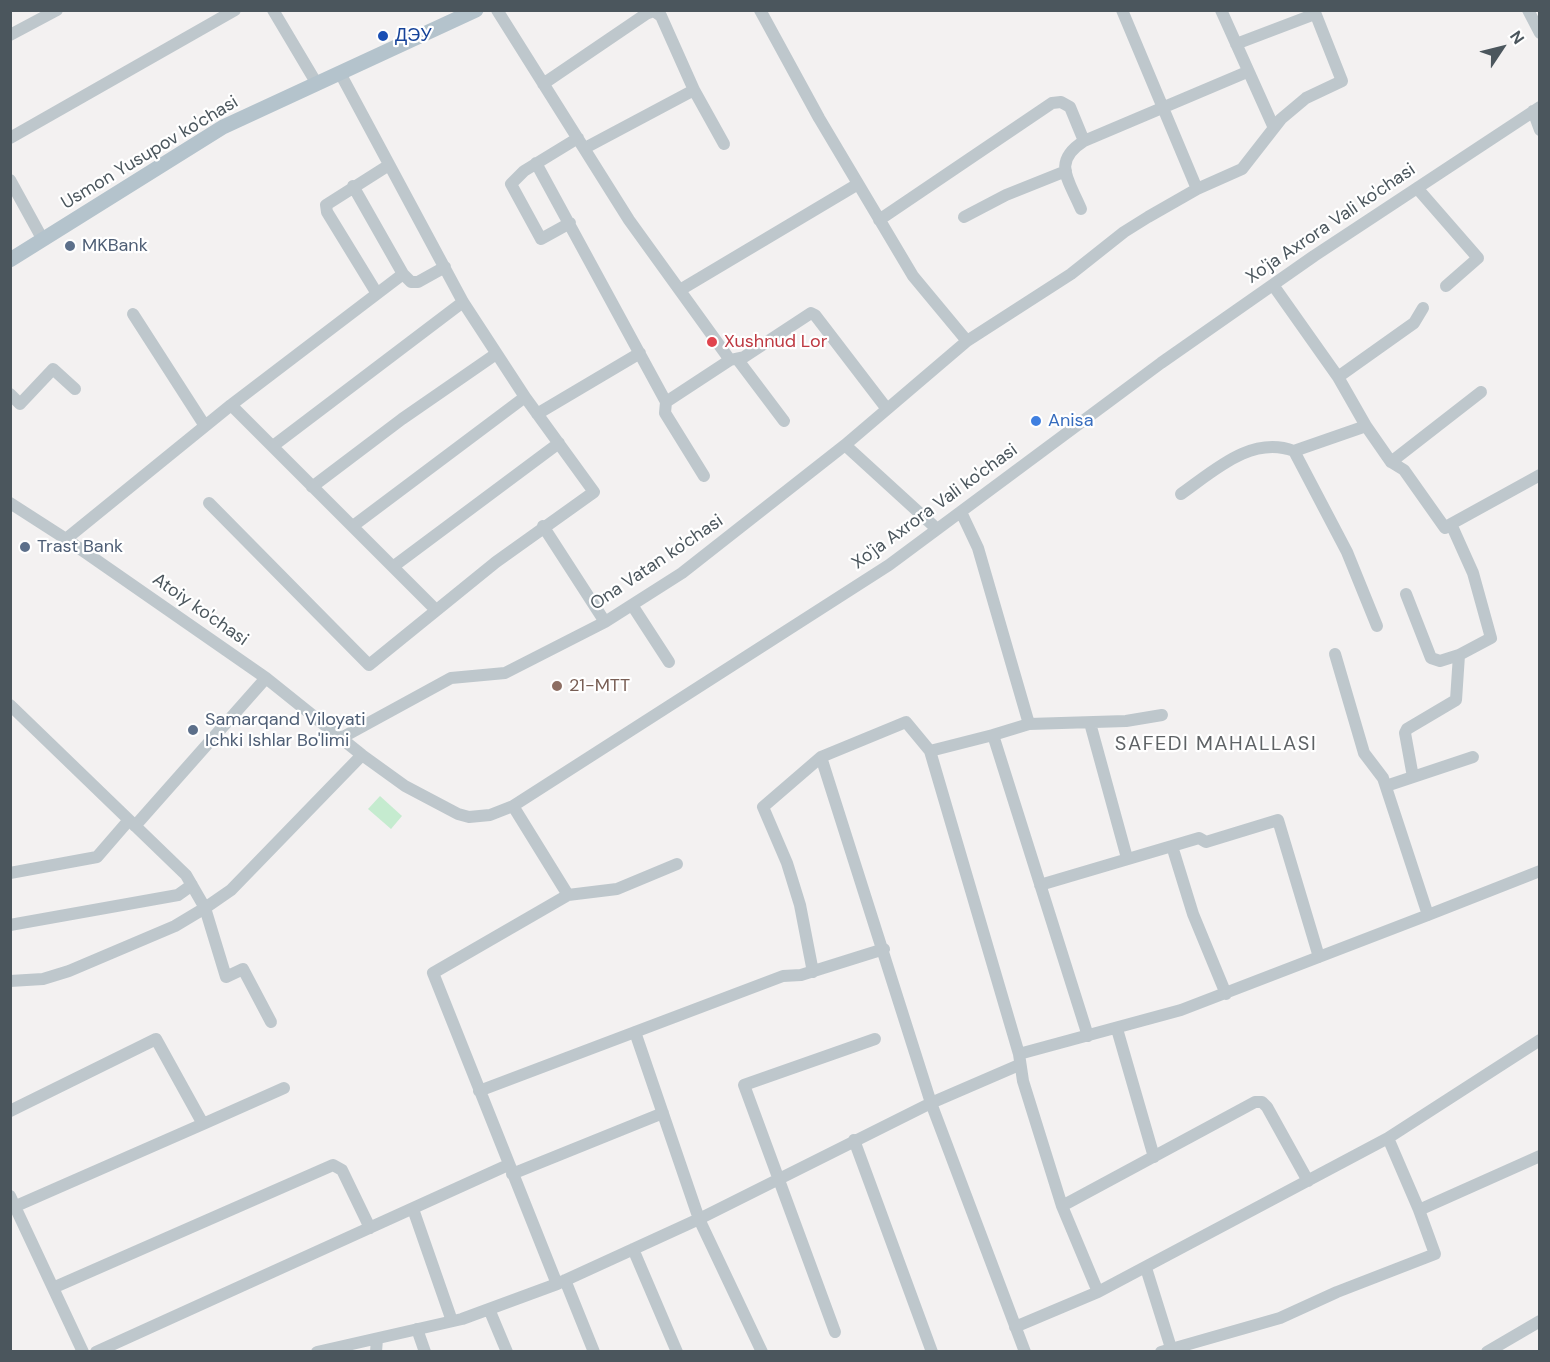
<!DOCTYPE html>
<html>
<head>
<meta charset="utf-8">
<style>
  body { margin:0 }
  #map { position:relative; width:1550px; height:1362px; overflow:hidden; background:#f3f1f1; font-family:"DM Sans",sans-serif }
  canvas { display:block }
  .frame { position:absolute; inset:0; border:12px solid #4b565d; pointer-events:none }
  .north { position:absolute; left:1472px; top:18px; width:60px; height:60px; -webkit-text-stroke:4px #fff; paint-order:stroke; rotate:55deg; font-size:16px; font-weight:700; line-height:24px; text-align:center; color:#4b565d }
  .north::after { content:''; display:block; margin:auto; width:21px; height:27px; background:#4b565d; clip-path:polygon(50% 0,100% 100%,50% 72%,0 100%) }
</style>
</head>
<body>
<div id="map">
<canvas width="1550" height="1362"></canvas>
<div class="frame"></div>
<div class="north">N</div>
</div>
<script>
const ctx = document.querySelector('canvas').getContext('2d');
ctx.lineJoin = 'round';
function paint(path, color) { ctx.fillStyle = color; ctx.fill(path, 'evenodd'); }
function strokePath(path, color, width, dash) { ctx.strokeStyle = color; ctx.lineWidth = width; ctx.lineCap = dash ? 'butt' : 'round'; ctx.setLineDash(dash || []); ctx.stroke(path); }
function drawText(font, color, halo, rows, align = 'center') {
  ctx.font = font + ' "DM Sans",sans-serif'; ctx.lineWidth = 4.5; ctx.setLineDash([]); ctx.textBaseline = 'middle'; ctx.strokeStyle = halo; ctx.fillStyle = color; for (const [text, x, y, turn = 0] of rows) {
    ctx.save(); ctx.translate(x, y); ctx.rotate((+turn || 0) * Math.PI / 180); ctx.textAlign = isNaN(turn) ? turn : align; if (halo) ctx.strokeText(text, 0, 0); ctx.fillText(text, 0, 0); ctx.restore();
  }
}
paint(new Path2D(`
  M380 796 402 816 391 829 368 809Z`), '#c5ebcf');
strokePath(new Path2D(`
  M273 10 317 84
  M497 10 629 220 730 360 744 357 811 313 815 315 887 409
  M760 10 819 118 913 276 967 341
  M1122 10 1197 189
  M1221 10 1274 128
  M1528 10 1540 33
  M10 35 57 10
  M1236 44 1315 14
  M543 84 646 14 654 11 661 16 694 90 585 148
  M694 90 724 144
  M1533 111 1540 130
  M10 138 235 10
  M536 163 666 402 730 360
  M10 180 43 240
  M1417 188 1478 258 1446 286
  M1081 209C1069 180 1051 162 1084 141
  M964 217 1006 195 1066 171
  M879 220 1052 103 1061 102 1070 107 1084 141 1247 72
  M570 223 541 239 511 184 524 171 578 138
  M403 274 411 282H418L445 267
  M1273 285 1338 377 1366 426 1294 451 1347 552 1377 626
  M680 290 858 184
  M376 292 327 212 326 205 389 165
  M133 314 205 426
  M738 360 784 421
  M1338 377 1414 323 1423 308
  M10 394 20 404 53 369 75 389
  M666 402 665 413 704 476
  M231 405 436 610
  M537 414 640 353
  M1366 426 1391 462 1481 392
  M845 445 937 529
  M273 446 463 302
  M1391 462 1404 470 1445 528 1451 524
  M312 487 402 419 496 354
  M1181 494C1214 471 1251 435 1294 451
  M10 503 66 539 266 678 362 755 405 786 458 814 469 817 490 815 513 806 889 565 1161 363 1314 256 1540 107
  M209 503 369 665 496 562 594 492 525 397 463 302 340 73
  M961 512 978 548 1029 724 993 735 1088 1036
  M353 526 525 397
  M543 526 605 622
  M66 539 231 405 403 274 353 186
  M394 566 559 443
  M1406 594 1431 658 1440 661 1459 655
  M632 605 669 662
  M1335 654 1364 753 1383 778 1428 915 1540 871
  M10 705 186 875 205 908 226 977 243 969 271 1022
  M1090 723 1127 858
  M1029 724 1126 721 1162 715
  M993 735 930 751 1019 1054
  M343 737 451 678 505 673 605 622 682 573 845 445 967 341 1071 274 1124 232 1148 217 1197 189 1242 169 1281 119 1306 98 1342 81 1314 10
  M930 751 906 722 821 757 931 1103 1025 1352
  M1413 777 1473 757
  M1386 786 1413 777 1405 733 1407 729 1456 700 1459 655 1491 638 1473 573 1451 524 1540 475
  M513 806 568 895 433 973 557 1284
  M135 826 266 678
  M1172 846 1193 914 1226 994
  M10 873 97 857 129 820
  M1040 885 1199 838 1206 842 1278 820 1319 957
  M568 895 617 889 677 864
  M10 925 178 895 192 885
  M813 972 800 905 787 863 763 807 821 757
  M10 981 43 979 69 971 175 926 205 908 231 890 362 755
  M1117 1029 1154 1157
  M635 1032 699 1219 762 1352
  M479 1091 783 976 801 975 884 949
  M10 1111 156 1039 203 1124 16 1206
  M203 1124 284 1088
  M1388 1138 1540 1040
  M854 1140 932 1352
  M512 1174 663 1113
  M10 1196 83 1352
  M1062 1206 1255 1102H1262L1267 1107 1308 1181
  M413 1209 452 1321
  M1419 1210 1388 1138 1098 1292 1062 1206 1023 1081 1019 1054 1181 1010 1428 915
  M633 1249 677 1352
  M1146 1268 1171 1348
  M565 1280 594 1352
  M55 1287 333 1165 342 1170 370 1228
  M489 1309 507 1352
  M1015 1327 1098 1292
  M417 1329 425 1352
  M835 1332 744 1085 875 1039
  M96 1352 508 1165
  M317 1352 462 1319 557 1284 699 1219 931 1103 1019 1065
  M376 1352 377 1339
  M1161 1352 1280 1318 1337 1292 1435 1254 1419 1210 1540 1156
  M1487 1352 1540 1321`), '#bec7cc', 12);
strokePath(new Path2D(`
  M10 260 223 127 476 10`), '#b4c3cc', 15);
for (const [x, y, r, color] of [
  [383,36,6,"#1a4fb4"],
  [70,246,6,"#5c6f8a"],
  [712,342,6,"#e0444e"],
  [1036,421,6,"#3f7fe0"],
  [25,547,6,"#5c6f8a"],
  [557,686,6,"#8d6e63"],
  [193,730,6,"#5c6f8a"]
]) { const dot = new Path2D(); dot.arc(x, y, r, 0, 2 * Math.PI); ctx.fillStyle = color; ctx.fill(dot); strokePath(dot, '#fff', 2); }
drawText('18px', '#164399', '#fff', [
  ["ДЭУ",395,36]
], 'left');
drawText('18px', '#4b565d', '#fff', [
  ["Usmon Yusupov ko'chasi",150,153,-31],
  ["Xo'ja Axrora Vali ko'chasi",1331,224,-34],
  ["Xo'ja Axrora Vali ko'chasi",935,507,-36],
  ["Ona Vatan ko'chasi",657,563,-34],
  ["Atoiy ko'chasi",200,610,35]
]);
drawText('18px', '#4e5e75', '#fff', [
  ["MKBank",82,246],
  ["Trast Bank",37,547],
  ["Samarqand Viloyati",205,720],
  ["Ichki Ishlar Bo'limi",205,741]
], 'left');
drawText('18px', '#be3a42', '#fff', [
  ["Xushnud Lor",724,342]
], 'left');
drawText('18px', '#366cbe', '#fff', [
  ["Anisa",1048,421]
], 'left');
drawText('18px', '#785e54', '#fff', [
  ["21-MTT",569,686]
], 'left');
ctx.letterSpacing = '1.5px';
drawText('20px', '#5e6265', '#fff', [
  ["SAFEDI MAHALLASI",1216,745]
]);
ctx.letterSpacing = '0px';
</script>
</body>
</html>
